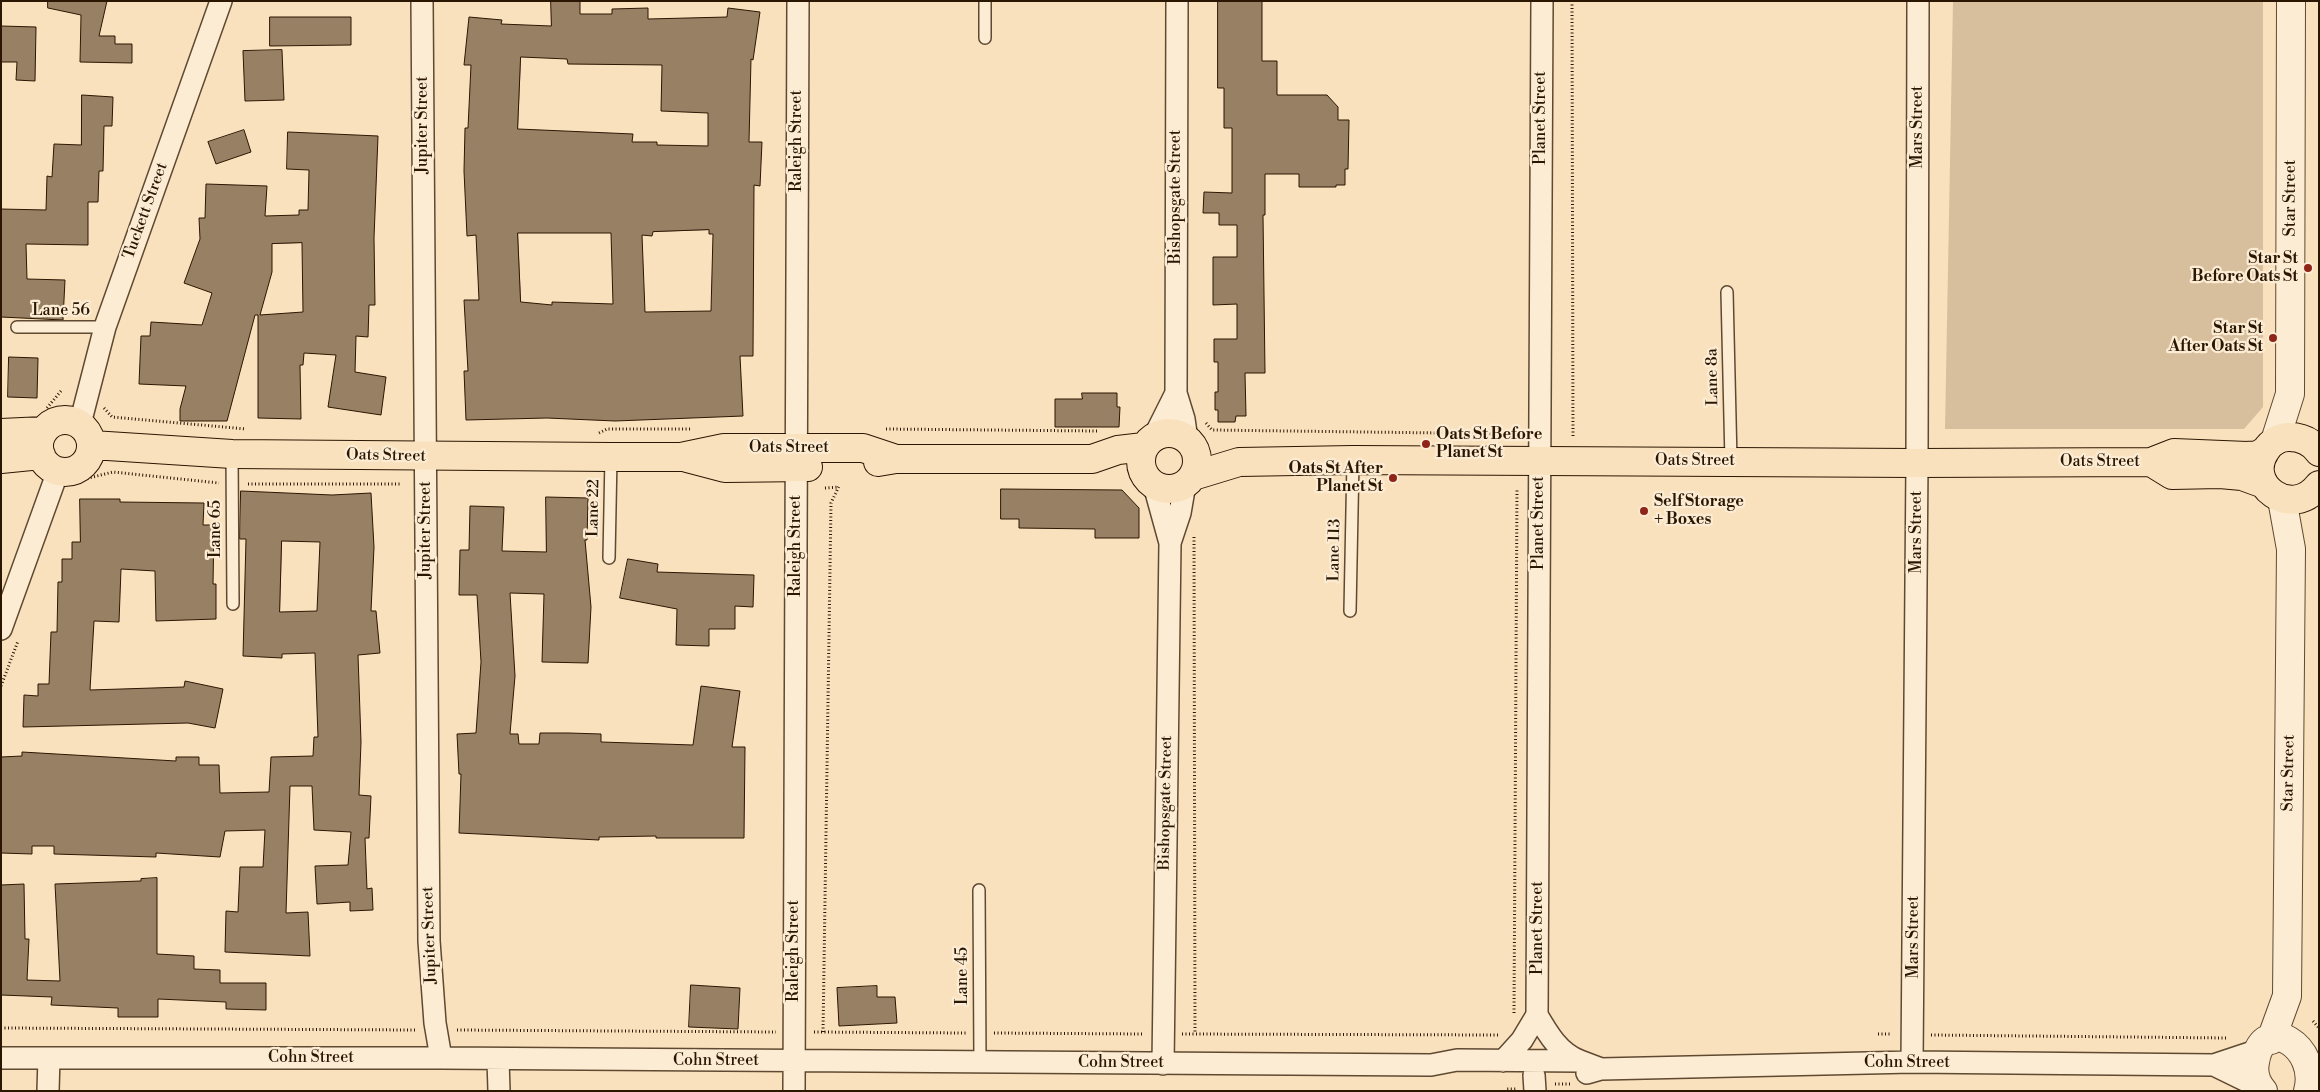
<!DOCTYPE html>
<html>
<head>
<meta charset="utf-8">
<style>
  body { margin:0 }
  #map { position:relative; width:2320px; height:1092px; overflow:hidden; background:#fae1bd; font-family:"Libre Bodoni",serif }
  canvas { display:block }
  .frame { position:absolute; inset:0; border:2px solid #2b1602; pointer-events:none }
</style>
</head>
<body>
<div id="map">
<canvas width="2320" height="1092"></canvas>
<div class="frame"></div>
</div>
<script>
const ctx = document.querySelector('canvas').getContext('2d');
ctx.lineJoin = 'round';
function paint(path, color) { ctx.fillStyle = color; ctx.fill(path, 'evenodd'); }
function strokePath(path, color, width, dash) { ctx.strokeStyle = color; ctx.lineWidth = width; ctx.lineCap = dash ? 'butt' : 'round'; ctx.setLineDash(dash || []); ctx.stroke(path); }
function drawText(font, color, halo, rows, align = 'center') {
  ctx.font = font + ' "Libre Bodoni",serif'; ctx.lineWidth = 4.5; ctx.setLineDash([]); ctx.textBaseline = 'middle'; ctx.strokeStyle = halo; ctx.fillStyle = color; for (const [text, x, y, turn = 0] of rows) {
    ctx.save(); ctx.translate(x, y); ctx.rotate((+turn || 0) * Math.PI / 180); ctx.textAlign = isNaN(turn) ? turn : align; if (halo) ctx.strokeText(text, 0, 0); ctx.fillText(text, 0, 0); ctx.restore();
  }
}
paint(new Path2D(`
  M1953 1H2263V407L2244 429H1945Z`), '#d7be9d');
const building = new Path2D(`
  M48 1H107L99 36H115V44H132V63L80 62 81 15 48 8Z
  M551 1H580V14H612V9L648 8V19L727 17 728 8 760 12 753 60 751 59 749 142H762L760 186 754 185 753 356H740L743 416 615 421 547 418 466 420 464 371H468L464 300H479L476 235 467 236 464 171 465 128H468L471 65H464L469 17 502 20 501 24 551 26ZM521 57 567 59 568 64 662 65 661 111 708 113V146L657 145V142H632L633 134 518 129ZM709 230V234H713L711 311 645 312 642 235 652 236 653 232ZM518 233H611L613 304 552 302V305L521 302Z
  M1218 1H1262V61H1277V95H1327L1338 107V120H1349L1348 169H1345V185H1336V187H1299V174H1265V215H1263L1265 373H1245L1246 416H1236L1235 422H1218V410H1215V392H1218V362H1214V339H1237V304L1213 305V257H1237V225H1219V213H1203L1204 192 1232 193V128H1224V88H1218Z
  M270 17H351V45L270 46Z
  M1 26 36 27 35 81 16 80 17 62H1Z
  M282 50 284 100 245 101 243 51Z
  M82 95 113 97 112 126H104L103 171H99L98 202H88V245L26 244 27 279 65 280 63 320 1 317V209L46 210 47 176 52 177 54 144 81 145Z
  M244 130 251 152 216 164 208 142Z
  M288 132 378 136 374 238 375 305H369L368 337 356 336 355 372 386 377 381 415 328 407 336 355 304 353 303 365H300L301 419 258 418V315H255L227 421H180V409L186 386 139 384 141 336H150L151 322 202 325 212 293 184 283 200 239 199 218H205L206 184 267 186 265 216 299 215V210H308L309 170 287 169ZM302 243 303 312 260 315 272 272V244Z
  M9 357 38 358 37 398 8 397Z
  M1082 393H1117V407H1120L1119 427H1055V399H1082Z
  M1001 489 1122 490 1139 508V538H1095V529L1019 528V519H1001Z
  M241 491 332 495 371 493 374 547 371 611H376L380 653 358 655 361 742 359 795 371 796 369 838H365L367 889 372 888 373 910 350 911V902L317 904 315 866 348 865 351 832 314 830 312 786H290L286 913 308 912 310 956 225 952 226 911 238 912 240 867H263L265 830 225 831 220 857 156 853V857L54 854V846H32V854L1 853V757L22 756V752L176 761V757H199V765H219L220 793 269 792 271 757 313 756 314 737H318L315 653 282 654V658L243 656 246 539H240ZM282 541 320 542 317 611 280 612Z
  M546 497 588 498 587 540H585L591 607 588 663 542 662 544 594 510 593 515 676 510 734H518L519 744H539L540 733H569L601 734V742L693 745 701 686 740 691 732 747H745L744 838H656V836L599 837V840L459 833 461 774H459L457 734 476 733 481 662 477 595H459L460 550H469L470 506 504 507 502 551 546 552Z
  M80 499H120V502L204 503 203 525H214L213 584H216V619L156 621 155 571 121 569 119 622 94 621 90 690 184 687 185 681 223 689 215 728 188 723 23 727 24 695 38 696V684H49L51 632H57L58 582H62V559H72V542H80Z
  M628 559 658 564 657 572 754 575 753 607 735 606V629H709V646L676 645 677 609 620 598Z
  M157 878V954L194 956V969L220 970V983H266V1010L226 1009V1002L158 999V1017H118V1008L51 1005 52 997 1 995V885L24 884 25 939H29L27 980 60 981 55 884 141 881V879Z
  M691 985 740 988 738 1029 689 1027Z
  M877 986V997H895L897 1023 839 1026 837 988Z`);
paint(building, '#978063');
strokePath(building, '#2b1602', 1);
const service = new Path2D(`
  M985 38V1
  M1727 292 1731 461
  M17 327H105
  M232 454 233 604
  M609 558 611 457
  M1350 611 1353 460
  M979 890 980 1062`);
const minor = new Path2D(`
  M422 1 429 941 435 1023 441 1058
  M1177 1 1176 393 1184 419 1187 440
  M80 424 105 327 221 1
  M1154 437 1176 393
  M1154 485 1170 543 1163 1064
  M1170 543 1180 513 1185 484
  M1 629 58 471
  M1537 1015C1548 1034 1559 1053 1580 1061
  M1 1058H441L1431 1065 1457 1060 1580 1061 1601 1069
  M498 1059 499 1091
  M1503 1061 1522 1040 1537 1015 1542 1
  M1912 1062 1917 463 1918 1
  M2214 1065 2261 1088
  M1587 1073 1601 1069 1912 1062 2214 1065 2259 1050
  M1534 1075 1535 1091
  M48 1091 49 1058
  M794 1091 798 1`);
const tertiary = new Path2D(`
  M2275 441 2290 394 2291 1
  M2271 1040 2287 996 2291 549 2282 499
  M2263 1091C2256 1083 2253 1072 2255 1062 2263 1011 2320 1047 2308 1091`);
const primary = new Path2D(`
  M39 446a26 26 0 1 1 52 0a26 26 0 1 1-52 0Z
  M1141 461a28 28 0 1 1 56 0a28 28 0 1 1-56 0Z
  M1 433 44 431
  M92 445 232 454 611 457H681L724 448H863L896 459
  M2319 452C2312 442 2302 437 2289 437 2280 437 2271 442 2266 450 2242 484 2292 521 2319 485
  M687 458 725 468 808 467
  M1 459 41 455
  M878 462 896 459H1092L1118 450 1144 447
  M2151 462 2172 475 2220 474 2242 476 2264 484
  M1193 476 1239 462 1353 460 1917 463 2151 462 2174 453 2247 456 2258 455 2265 451`);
strokePath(service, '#5f4931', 14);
strokePath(minor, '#5f4931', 24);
strokePath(tertiary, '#5f4931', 30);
strokePath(primary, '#2b1602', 30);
strokePath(new Path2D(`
  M1572 1 1573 438
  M47 408 61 391
  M104 408 112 417 246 429
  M1206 423 1212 430 1517 434
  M886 429 1097 431
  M599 433 607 429H692
  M77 481 113 472 219 483
  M248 484H402
  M825 488 839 487
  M1194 537 1195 1034
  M1 686 18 641
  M1514 1013 1517 488
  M2313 1021 2319 1028
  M1 1028 416 1030
  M457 1030 776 1032
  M814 1032 966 1033
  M823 1032 831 503 839 486
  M994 1033 1143 1034
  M1182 1034 1498 1035
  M1878 1034H1892
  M1931 1035 2227 1038
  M1555 1084H1571
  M1507 1091 1506 1089H1516`), '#2b1602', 3, [1, 2.5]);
strokePath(service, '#fcecd4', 11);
strokePath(minor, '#fcecd4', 21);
strokePath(tertiary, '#fcecd4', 28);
strokePath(primary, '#fae1bd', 28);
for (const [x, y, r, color] of [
  [2308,268,5,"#8f2418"],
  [2273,338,5,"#8f2418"],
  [1426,444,5,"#8f2418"],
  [1393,478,5,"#8f2418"],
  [1644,511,5,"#8f2418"]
]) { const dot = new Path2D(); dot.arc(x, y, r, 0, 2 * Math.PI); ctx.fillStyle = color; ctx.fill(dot); strokePath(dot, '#fcecd4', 2); }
drawText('16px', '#2b1602', '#fcecd4', [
  ["Planet Street",1541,118,-90],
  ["Jupiter Street",423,125,-90],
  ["Mars Street",1918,127,-90],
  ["Raleigh Street",797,141,-90],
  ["Bishopsgate Street",1176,197,-90],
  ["Star Street",2291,198,-90],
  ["Tuckett Street",146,211,-70],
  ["Lane 56",61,311],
  ["Lane 8a",1713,377,-91],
  ["Oats Street",789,448],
  ["Oats Street",386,456,1],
  ["Oats Street",1695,461],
  ["Oats Street",2100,462],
  ["Lane 22",594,508,-89],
  ["Planet Street",1539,523,-90],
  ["Lane 65",216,529,-90],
  ["Jupiter Street",426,530,-90],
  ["Mars Street",1917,532,-90],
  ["Raleigh Street",796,546,-90],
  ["Lane 113",1335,550,-89],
  ["Star Street",2289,773,-89],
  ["Bishopsgate Street",1166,803,-89],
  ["Planet Street",1538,928,-90],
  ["Jupiter Street",430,935,-92],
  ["Mars Street",1914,937,-90],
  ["Raleigh Street",794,951,-90],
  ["Lane 45",963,976,-90],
  ["Cohn Street",311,1058],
  ["Cohn Street",716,1061],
  ["Cohn Street",1121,1063],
  ["Cohn Street",1907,1063]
]);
drawText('bold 16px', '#2b1602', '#fcecd4', [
  ["Star St",2298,259],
  ["Before Oats St",2298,277],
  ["Star St",2263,329],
  ["After Oats St",2263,347],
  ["Oats St Before",1436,435,"left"],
  ["Planet St",1436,453,"left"],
  ["Oats St After",1383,469],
  ["Planet St",1383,487],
  ["Self Storage",1654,502,"left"],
  ["+ Boxes",1654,520,"left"]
], 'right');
</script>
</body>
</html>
